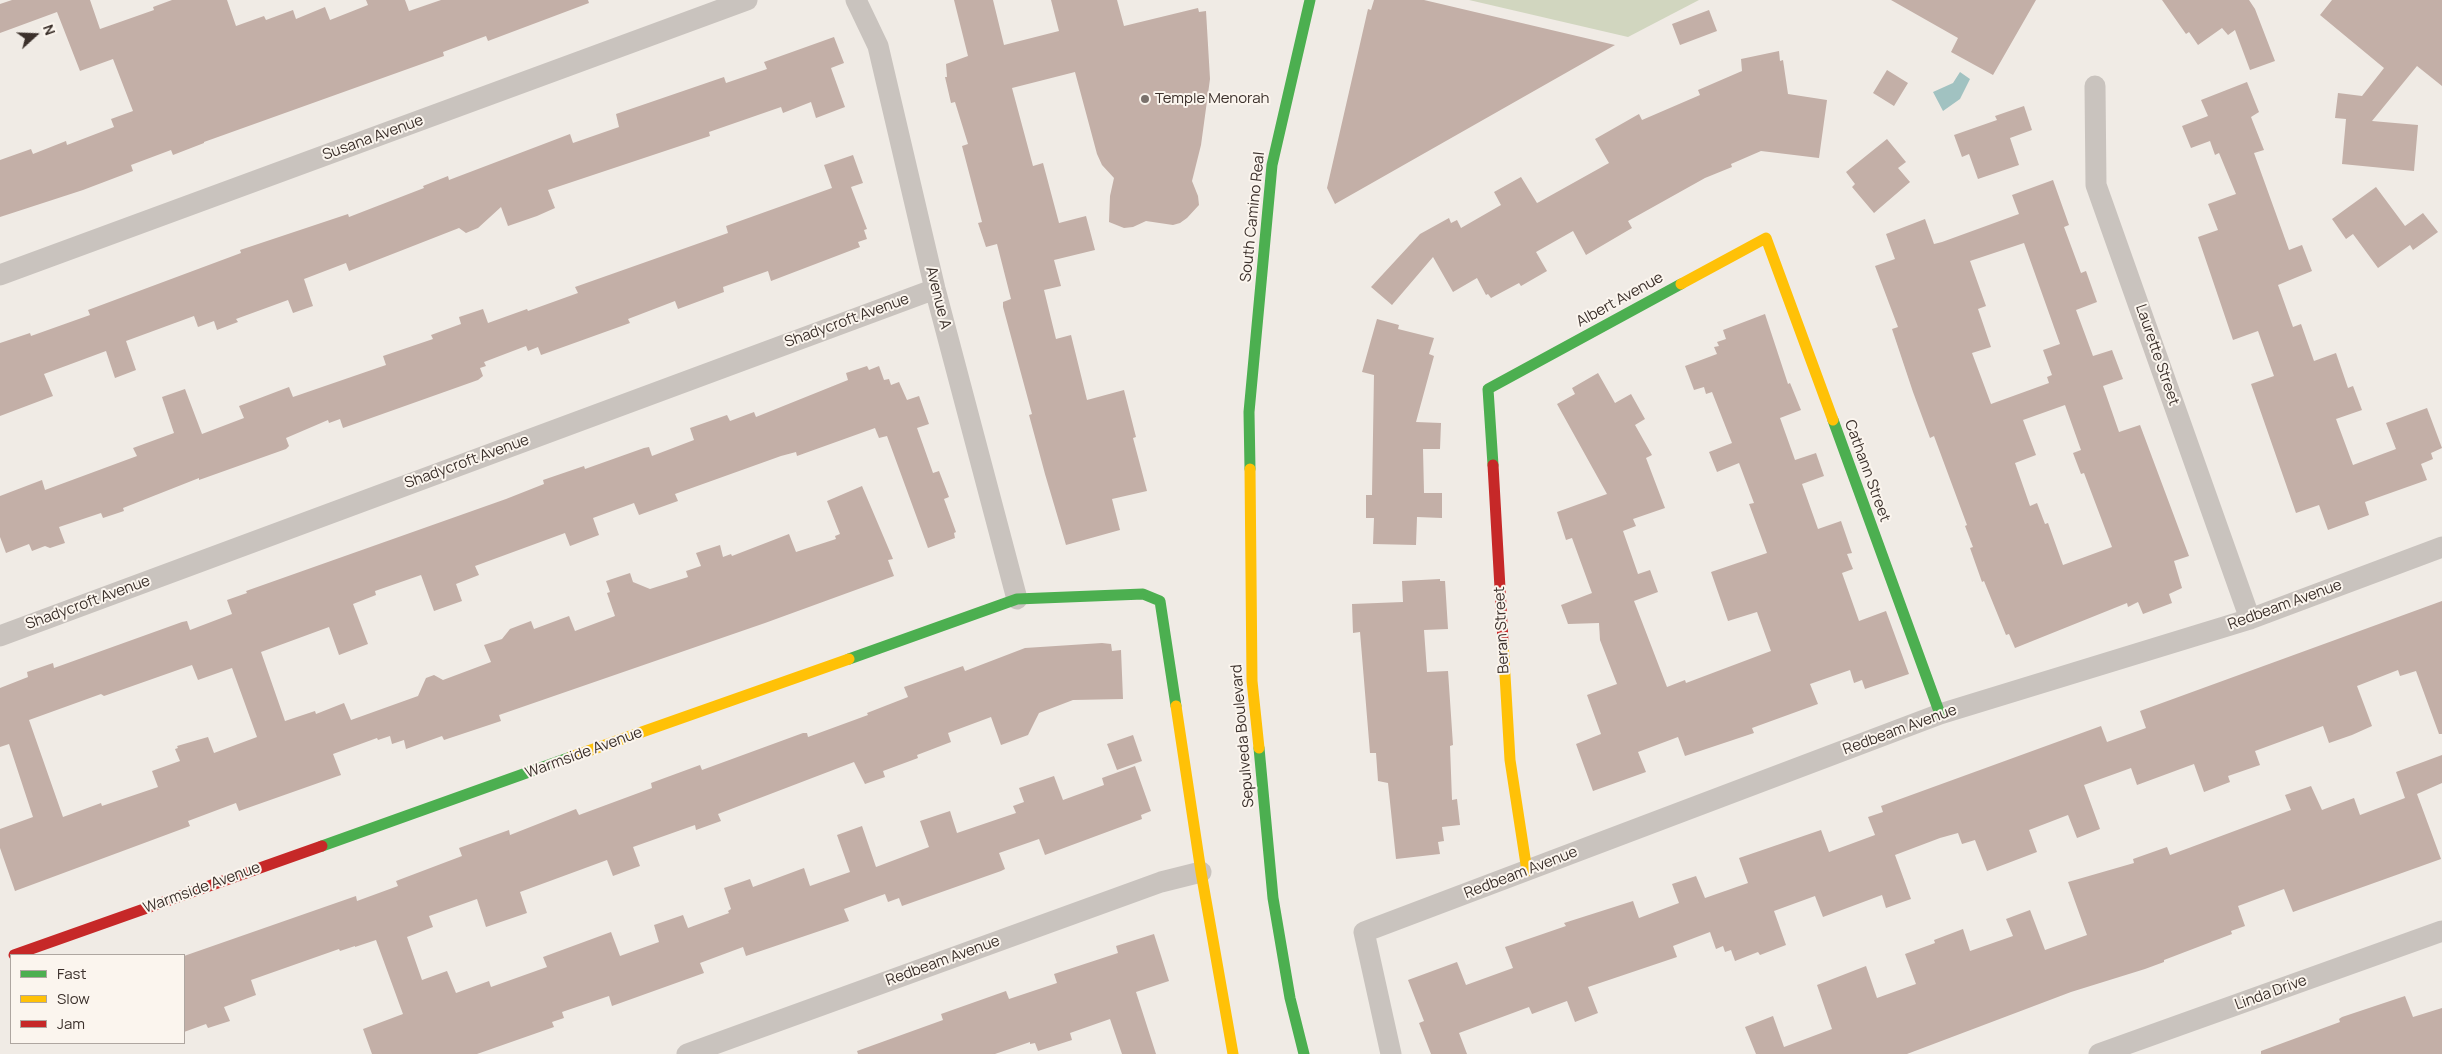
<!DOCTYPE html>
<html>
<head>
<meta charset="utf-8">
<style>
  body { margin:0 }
  #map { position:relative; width:2442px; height:1054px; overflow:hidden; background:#f0ebe5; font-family:Manrope,sans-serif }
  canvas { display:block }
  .legend { position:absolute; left:10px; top:954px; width:175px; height:90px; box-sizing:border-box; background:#fbf5ee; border:1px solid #aea6a0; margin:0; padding:6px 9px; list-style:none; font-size:15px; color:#3b302b }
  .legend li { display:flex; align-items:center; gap:10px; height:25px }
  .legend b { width:25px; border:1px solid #aea6a0 }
  .north { position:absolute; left:10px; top:10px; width:50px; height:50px; -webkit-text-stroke:4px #fbf5ee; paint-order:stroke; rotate:70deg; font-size:14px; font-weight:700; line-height:20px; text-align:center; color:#3b302b }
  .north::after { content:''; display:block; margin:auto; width:18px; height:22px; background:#3b302b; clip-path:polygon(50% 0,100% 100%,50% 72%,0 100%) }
</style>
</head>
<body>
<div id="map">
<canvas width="2442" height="1054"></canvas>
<ul class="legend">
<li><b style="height:6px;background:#4caf50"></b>Fast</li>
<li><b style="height:6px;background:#ffc107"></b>Slow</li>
<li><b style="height:6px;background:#c62828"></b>Jam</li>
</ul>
<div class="north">N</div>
</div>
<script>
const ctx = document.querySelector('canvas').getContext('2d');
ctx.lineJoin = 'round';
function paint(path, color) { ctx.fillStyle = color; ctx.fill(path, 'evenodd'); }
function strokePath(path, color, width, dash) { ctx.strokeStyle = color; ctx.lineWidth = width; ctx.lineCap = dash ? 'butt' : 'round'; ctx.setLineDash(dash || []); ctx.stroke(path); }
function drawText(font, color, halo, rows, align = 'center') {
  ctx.font = font + ' Manrope,sans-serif'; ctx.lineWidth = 4; ctx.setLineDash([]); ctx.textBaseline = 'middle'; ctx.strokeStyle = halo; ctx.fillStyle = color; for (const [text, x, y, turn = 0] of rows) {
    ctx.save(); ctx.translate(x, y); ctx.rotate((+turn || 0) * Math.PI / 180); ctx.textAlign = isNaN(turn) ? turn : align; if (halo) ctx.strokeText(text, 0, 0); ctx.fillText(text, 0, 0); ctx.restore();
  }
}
paint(new Path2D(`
  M1469 0H1699L1628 37Z`), '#d1d6bf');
paint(new Path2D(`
  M1960 72 1970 79 1960 99 1943 111 1933 92 1953 83Z`), '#a1c2c1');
paint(new Path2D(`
  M12 0H90L100 29 154 10 153 7 172 0H227L236 26 264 16 266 20 293 10 296 19 325 7 330 20 368 5 366 0H405L409 11 441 0H588L589 3 488 41 486 36 443 52 444 56 204 142V143L173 155 171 150 131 165 133 171 83 190 0 217V160L31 149 33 154 66 141 67 145 114 127 111 119 133 111 113 59 80 71 57 12 0 33V4Z
  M954 0H993L1004 45 1059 31 1051 0H1117L1124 26 1198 8 1199 12 1206 11 1210 79 1201 145 1192 181 1198 196 1199 205 1187 218 1180 223 1173 225 1146 221 1133 227 1124 228 1109 222 1110 196 1114 178 1102 165 1097 154 1075 72 1012 88 1033 166 1043 163 1059 223 1086 216 1095 250 1054 260 1061 286 1044 290 1056 339 1071 335 1087 400 1124 390 1136 437 1133 438 1147 491 1112 499 1120 530 1066 545 1045 474 1029 415 1032 414 1003 307V302L1011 299 997 244 986 247 978 223 982 222 962 146 968 144 955 102 951 103 945 77H947L946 64 968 56Z
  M1374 0H1424L1615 45 1335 204 1327 188 1368 9 1371 10Z
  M1891 0H2036L1993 75 1951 52 1958 38Z
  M2162 0H2249L2255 9 2275 61 2250 70 2235 30 2228 35 2222 28 2198 45 2189 32 2186 34Z
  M2332 0H2442V86L2417 66 2372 121 2418 125 2414 171 2342 164 2346 119 2335 118 2338 93 2362 96 2384 68 2320 15Z
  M1709 10 1717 31 1680 45 1672 24Z
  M834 37 844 63 831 68 845 107 816 118 811 102 783 113 781 107 709 132 710 136 548 190 555 208 537 216 508 226 501 207 478 228 466 233 459 228 349 271 346 263 304 279 313 306 293 313 288 300 236 319 238 322 217 330 214 321 198 327 194 316 126 341 136 370 115 378 106 351 44 374 53 396 0 416V343L30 333 31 336 90 315 88 310 241 253 240 250 348 214 349 217 424 188 423 186 448 176 449 180 570 134 573 143 619 127 616 114 724 77 726 83 767 69 764 62Z
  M1779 51 1780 61 1783 60 1788 94 1827 100 1819 158 1761 151 1731 164 1732 167 1705 178 1628 221 1632 228 1586 255 1573 231 1536 252 1547 271 1521 286 1519 283 1491 298 1488 294 1486 295 1477 278 1453 292 1433 257 1392 305 1371 287 1420 234 1449 218 1451 223 1457 220 1461 228 1501 205 1494 192 1521 177 1537 203 1539 202 1609 163 1595 139 1639 114 1642 120 1700 95 1698 90 1742 71 1741 59Z
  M1887 70 1908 83 1894 106 1873 93Z
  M2247 82 2259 112 2251 117 2264 150 2254 153 2289 250 2302 245 2312 271 2278 285 2293 327 2301 324 2314 361 2336 353 2348 388 2353 386 2362 410 2336 419 2353 465 2396 449 2386 423 2427 408 2442 448 2431 453 2433 459 2421 464 2427 480 2365 502 2369 515 2328 530 2319 505 2296 513 2251 384 2274 376 2258 331 2233 340 2198 237 2218 230 2208 204 2236 194 2219 153 2215 155 2210 141 2191 148 2182 126 2208 116 2201 100Z
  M2024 106 2032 130 2010 138 2019 165 1978 179 1969 154 1962 157 1954 135 1997 120 1995 116Z
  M1887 139 1906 162 1898 168 1910 182 1874 213 1852 187 1855 184 1846 172Z
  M853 155 863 183 851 187 867 229 864 230 867 239 858 242 860 247 771 281 768 271 723 287 724 292 678 309 675 301 628 319 630 323 541 355 538 347 528 351 526 346 484 362 486 366 480 368 483 376 478 380 343 428 340 419 329 423 328 420 286 438 289 446 286 449 199 480V478L123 508 124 511 103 518 101 513 59 527 65 543 50 548 45 546 32 551 29 544 6 553 0 537V496L42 480 45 490 137 456 133 448 174 433 162 397 185 389 202 434 244 418 239 406 289 387 293 397 386 365 383 356 433 339 431 335 461 324 459 317 483 309 488 323 527 309 528 311 578 293 575 287 728 233 726 226 832 188 824 165Z
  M2053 180 2069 225 2064 227 2081 273 2086 271 2097 302 2076 310 2093 356 2112 350 2123 379 2103 386 2119 432 2140 425 2189 556 2174 561 2182 588 2169 594 2172 603 2143 614 2138 602 2128 607 2127 603 2015 648 2009 634 2006 635 1984 581 1982 582 1970 548 1973 547 1965 526 1967 525 1934 436 1930 438 1913 392 1892 329 1898 327 1875 266 1895 259 1886 234 1925 219 1934 244 1942 242 2019 214 2012 195ZM2024 243 2060 344 2043 350 2052 375 2047 377 2049 383 1991 404 1972 353 1991 347 1978 309 1986 306 1970 261ZM2065 405 2081 450 2073 453 2081 474 2084 473 2112 547 2063 565 2048 523 2045 524 2037 503 2030 506 2015 463 2036 455 2023 420Z
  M2376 187 2405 226 2423 213 2438 232 2413 250 2410 245 2378 268 2353 234 2346 239 2332 219Z
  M1765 314 1788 384 1790 383 1801 410 1780 418 1795 460 1816 453 1824 476 1802 484 1818 529 1841 521 1852 553 1847 554 1853 569 1842 573 1859 621 1886 611 1909 674 1865 689 1862 680 1854 683 1850 670 1810 684 1818 704 1752 728 1754 733 1685 756 1678 737 1638 752 1646 772 1593 791 1576 744 1601 734 1587 695 1617 684 1600 640 1599 623 1568 624 1561 605 1592 593 1572 538 1566 540 1557 512 1607 494 1557 404 1575 394 1572 388 1598 373 1615 403 1631 394 1645 419 1635 425 1652 455 1646 458 1665 508 1633 519 1636 526 1623 531 1638 574 1650 570 1658 592 1634 601 1667 687 1685 680 1686 683 1771 651 1757 612 1728 621 1711 572 1767 553 1749 504 1754 503 1739 463 1717 472 1709 452 1732 443 1712 392 1706 394 1704 387 1694 390 1685 366 1717 354 1714 347 1719 346 1717 342 1726 339 1723 330Z
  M1377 319 1399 325 1398 329 1434 338 1429 354 1434 356 1416 422 1441 423 1440 449H1423L1424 493H1442V518L1417 517 1416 545 1373 544 1374 518H1366V495H1372L1374 375 1362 372Z
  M867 366 869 370 879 366 884 380 889 379 891 385 899 382 907 400 919 396 929 424 917 428 933 473 939 471 949 497 944 499 956 532 954 533 955 538 928 548 887 436 879 438 875 428 797 456 796 452 781 456 675 494 678 501 639 515 634 503 593 518 599 535 570 546 565 533 475 566 479 575 456 584 462 601 434 611 421 575 375 591 376 595 353 604 368 644 339 655 329 627 261 652 285 721 315 711 316 714 344 703 351 720 418 696 426 678 434 675 443 680 491 662 484 645 502 639 510 629 531 621 534 629 569 616 575 631 615 616 607 593 610 592 606 581 630 573 633 582 650 589 688 577 686 571 701 566 696 553 720 545 723 557 731 554 732 556 789 534 796 552 836 539 835 536 840 534 827 501 862 486 893 559 888 560 894 576 765 623 499 715 501 721 444 740 442 736 406 749 404 740 392 744 390 736 378 740 377 738 333 754 341 775 239 811 236 803 188 821 190 826 15 891 0 848V829L33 817 9 744 0 747V688L28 677 27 672 53 663 54 668 182 622 187 621 190 630 232 614 227 600 247 593 246 591 506 499 544 484 543 480 584 466 585 469 644 448 649 447 652 456 694 440 690 428 727 415 730 421 754 412 756 417 848 380 846 373ZM192 665 198 680 232 668 257 737 214 753 208 737 177 746 178 748 175 749 180 761 152 771 158 787 102 806 101 803 63 817 29 720 101 694 104 696Z
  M1440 579V581H1445L1448 629 1424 630 1427 672 1448 671 1453 745 1450 746 1452 800 1457 799 1460 825 1442 827 1444 841 1438 842 1440 854 1396 859 1388 783 1378 781 1376 753H1370L1360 632 1353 633 1352 604 1403 602 1402 581Z
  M2442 601V734H2439L2416 671 2400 676 2398 670 2357 686 2372 726 2352 735 2329 743 2323 726 2255 751 2260 765 2228 776 2230 782 2204 792 2194 764 2137 785 2131 768 2084 785 2100 829 2077 838 2068 815 2029 830 2037 852 1987 871 1975 840 1962 844 1958 833 1940 838 1895 855 1911 899 1886 908 1882 895 1823 917 1815 896 1774 911 1786 945 1760 955 1758 952 1735 961 1731 950 1725 952 1723 946 1716 949 1710 932 1673 946 1677 957 1588 987 1598 1013 1575 1022 1567 1001 1532 1014 1529 1007 1459 1033 1467 1054H1431L1419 1023 1424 1021 1408 980 1457 962 1466 985 1513 968 1505 947 1566 926 1564 923 1633 901 1639 918 1679 903 1672 884 1696 876 1705 898 1748 883 1739 858 1821 830 1829 852 1875 835 1868 817 1883 812 1881 806 2101 726 2107 742 2146 728 2140 711Z
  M1102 643 1111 644 1112 651 1121 650 1123 699 1073 700 1039 713 1028 735 1001 745 991 717 948 733 951 742 917 755 918 758 883 771 885 777 865 784 854 762 718 814 721 821 696 830 695 825 633 847 640 866 613 876 607 860 520 892 527 913 486 927 477 899 429 916 433 927 407 937 422 980 447 971 456 993 489 981 491 987 547 967 543 957 611 932 620 956 659 942 654 925 683 915 688 928 729 913 728 911 731 909 724 888 750 879 753 887 804 868 810 886 850 872 837 835 862 826 876 867 929 847 920 821 950 811 957 833 1016 813 1013 806 1024 802 1019 788 1054 776 1063 800 1104 785 1102 778 1135 766 1151 811 1141 815 1142 819 1045 855 1039 839 999 853 1005 869 1001 871 902 906 899 898 888 902 885 894 844 909 849 921 746 956 743 947 700 963 704 973 612 1006 609 996 562 1012 564 1018 552 1022 554 1027 477 1054H372L363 1029 403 1014 376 940 355 947V946L340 951 339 949 251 980 256 995 224 1007 230 1021 208 1028 206 1024 184 1032V956L356 896 357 901 398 886 396 881 462 856 459 848 509 830 510 835 576 809 579 815 652 788 651 783 700 765 702 770 803 733H807L808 737 868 715 867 713 908 697 904 687 963 666 965 671 1025 648Z
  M1133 735 1142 761 1117 770 1107 744Z
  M2442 755V783L2417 794 2441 859 2293 912 2284 889 2238 906 2245 926 2231 931 2232 934 2164 960V962L2145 969 2071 992 1907 1054H1756L1745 1027 1773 1016 1784 1047 1832 1029 1817 985 1866 966 1877 998 1916 984 1905 954 1935 943 1934 940 1963 929 1970 951 2013 936 2006 919 2030 910 2045 950 2087 935 2068 882 2134 863 2133 859 2167 847 2170 855 2291 810 2285 795 2311 786 2322 810 2354 798 2360 815 2405 798 2396 772Z
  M1154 934 1169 981 1136 992 1156 1054H1122L1110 1019 1070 1033 1072 1040 1038 1051 1035 1043 1030 1044V1042L995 1054H858L857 1051 943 1020 941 1014 1006 991 1009 999 1057 983 1054 974 1118 953 1116 946Z
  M2405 996 2413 1017 2442 1008V1054H2261V1051L2340 1022 2339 1019 2342 1017Z`), '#c3afa7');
strokePath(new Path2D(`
  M856 0 878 46 935 289 1017 599
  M2095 86 2096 185 2250 619
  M0 275 747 0
  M0 636 935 289
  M687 1054 1161 882 1201 872
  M1391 1054 1364 932 1940 714 2250 619 2442 547
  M2099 1054 2442 931`), '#c9c3be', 21);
strokePath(new Path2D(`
  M1833 420 1940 714
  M1493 465 1488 389 1681 284
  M1250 469 1249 412 1272 165 1310 0
  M849 659 1017 599 1143 594 1160 601 1176 706
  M1259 748 1273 898 1290 998 1304 1054
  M322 846 571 757`), '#4caf50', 11);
strokePath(new Path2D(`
  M1681 284 1766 238 1833 420
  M1250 469 1252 681 1259 748
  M1503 641 1510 760 1527 871
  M1176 706 1201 872 1233 1054
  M571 757 849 659`), '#ffc107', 11);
strokePath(new Path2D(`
  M1493 465 1503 641
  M14 955 322 846`), '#c62828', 11);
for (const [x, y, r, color] of [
  [1145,99,5,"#7a716c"]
]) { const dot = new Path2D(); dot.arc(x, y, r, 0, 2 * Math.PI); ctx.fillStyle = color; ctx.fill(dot); strokePath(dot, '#fbf5ee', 2); }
drawText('15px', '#3b302b', '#fbf5ee', [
  ["Temple Menorah",1155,99]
], 'left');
drawText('15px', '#3b302b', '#fbf5ee', [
  ["Susana Avenue",373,138,-20],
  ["South Camino Real",1253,217,-84],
  ["Avenue A",938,298,76],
  ["Albert Avenue",1620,300,-29],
  ["Shadycroft Avenue",847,321,-20],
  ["Laurette Street",2157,355,71],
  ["Shadycroft Avenue",467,462,-20],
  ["Cathann Street",1867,471,70],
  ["Shadycroft Avenue",88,603,-20],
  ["Redbeam Avenue",2285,605,-20],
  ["Beran Street",1502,630,-93],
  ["Redbeam Avenue",1900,730,-20],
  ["Sepulveda Boulevard",1243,736,-95],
  ["Warmside Avenue",584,753,-20],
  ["Redbeam Avenue",1521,873,-21],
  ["Warmside Avenue",202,888,-20],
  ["Redbeam Avenue",943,961,-20],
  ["Linda Drive",2271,993,-20]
]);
</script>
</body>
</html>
